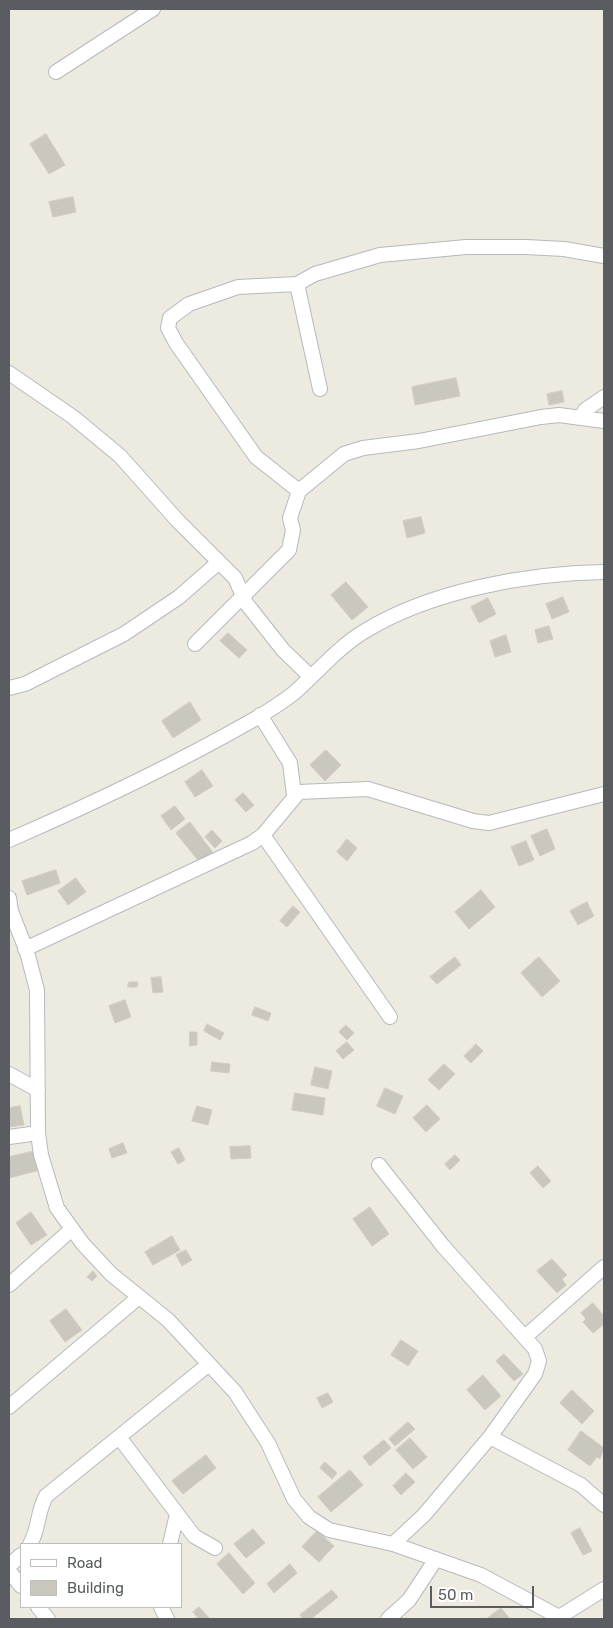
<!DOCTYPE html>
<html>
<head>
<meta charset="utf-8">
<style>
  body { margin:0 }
  #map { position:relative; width:613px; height:1628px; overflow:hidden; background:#edeae0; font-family:Rubik,sans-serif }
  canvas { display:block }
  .frame { position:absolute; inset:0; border:10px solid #595d62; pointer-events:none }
  .legend { position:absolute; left:20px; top:1543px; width:162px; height:65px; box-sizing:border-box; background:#fff; border:1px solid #bdbec0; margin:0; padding:6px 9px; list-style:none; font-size:15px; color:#595d62 }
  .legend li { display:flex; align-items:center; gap:10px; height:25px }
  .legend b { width:25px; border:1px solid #bdbec0 }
  .scale { position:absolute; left:430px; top:1586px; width:104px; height:22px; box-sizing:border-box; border:2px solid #595d62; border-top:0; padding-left:6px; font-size:15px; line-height:18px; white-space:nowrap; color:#595d62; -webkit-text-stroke:4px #fff; paint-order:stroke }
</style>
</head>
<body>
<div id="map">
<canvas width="613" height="1628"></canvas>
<div class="frame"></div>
<ul class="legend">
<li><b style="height:6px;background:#fff"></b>Road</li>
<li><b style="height:14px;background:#cac7bf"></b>Building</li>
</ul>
<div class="scale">50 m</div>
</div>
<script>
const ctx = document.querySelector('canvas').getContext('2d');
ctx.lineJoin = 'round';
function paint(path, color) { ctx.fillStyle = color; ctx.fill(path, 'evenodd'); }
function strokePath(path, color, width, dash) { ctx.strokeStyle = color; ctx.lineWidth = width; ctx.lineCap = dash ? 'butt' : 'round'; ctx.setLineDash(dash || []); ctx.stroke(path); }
const building = new Path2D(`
  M46 134 65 165 49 174 30 144Z
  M73 197 76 212 53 217 49 202Z
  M456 378 460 396 415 405 412 387Z
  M562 391 564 402 549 405 547 394Z
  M421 517 425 533 407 538 403 521Z
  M346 582 368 607 352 620 331 595Z
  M563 597 569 612 552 619 546 604Z
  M488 598 496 614 479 623 471 607Z
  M549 626 553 639 538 643 535 630Z
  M228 633 247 650 239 658 220 641Z
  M506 635 511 652 495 657 490 641Z
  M190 702 201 720 173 738 162 721Z
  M326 750 341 765 325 781 310 765Z
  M202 770 213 786 195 797 185 782Z
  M243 793 254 805 246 812 235 800Z
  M175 806 185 819 171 830 161 816Z
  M190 822 214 854 201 864 176 833Z
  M547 829 555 849 540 856 531 836Z
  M212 830 222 841 215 848 205 837Z
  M347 839 357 848 347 861 337 852Z
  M526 841 534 860 519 866 511 847Z
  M56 870 60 883 27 895 22 881Z
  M76 878 86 892 68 905 58 891Z
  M481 890 495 907 469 929 455 912Z
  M587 902 594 916 578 925 570 911Z
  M293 906 300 912 287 927 280 921Z
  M455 957 461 965 437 984 430 977Z
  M539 957 560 981 542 997 521 973Z
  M161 977 163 992 153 993 151 978Z
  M129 982H138L137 987H128Z
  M125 1000 131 1017 115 1023 109 1006Z
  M255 1007 271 1013 268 1021 252 1015Z
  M207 1024 224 1033 220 1040 204 1031Z
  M346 1025 354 1033 347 1040 339 1032Z
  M190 1032H197V1045L190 1046Z
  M347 1042 354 1050 343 1059 336 1051Z
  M476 1044 483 1051 471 1063 464 1056Z
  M212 1062 230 1064 229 1073 211 1071Z
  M444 1064 455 1074 439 1090 428 1080Z
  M315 1067 332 1071 328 1089 311 1085Z
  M385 1088 403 1096 395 1114 377 1106Z
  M295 1093 325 1098 323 1115 292 1110Z
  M427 1105 440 1119 426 1132 413 1118Z
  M20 1106 24 1125 9 1127V1108Z
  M197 1106 212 1110 208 1125 192 1121Z
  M123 1143 127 1153 112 1158 109 1149Z
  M250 1146 251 1158 231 1159 230 1147Z
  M179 1148 185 1160 178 1164 171 1152Z
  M35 1151 40 1170 9 1178V1157Z
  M455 1155 460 1160 450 1170 445 1164Z
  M538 1166 551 1181 543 1188 530 1173Z
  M370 1207 389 1234 372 1246 353 1219Z
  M31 1212 47 1235 31 1245 16 1223Z
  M172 1236 180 1250 153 1265 145 1252Z
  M186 1250 192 1260 182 1266 176 1255Z
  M552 1259 567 1275 562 1279 566 1285 557 1293 537 1271Z
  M93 1271 97 1276 92 1281 87 1277Z
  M593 1303 604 1316V1324L593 1333 583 1322 586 1319 581 1313Z
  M66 1309 82 1330 65 1342 50 1321Z
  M401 1340 418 1351 408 1366 391 1355Z
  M504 1354 523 1374 514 1381 496 1361Z
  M483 1375 501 1396 485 1410 467 1390Z
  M572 1390 594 1411 582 1424 560 1403Z
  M328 1393 333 1402 322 1408 317 1398Z
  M408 1422 415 1429 395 1446 389 1439Z
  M581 1431 604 1448 600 1459 597 1457 590 1466 568 1450Z
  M410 1438 427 1457 413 1469 396 1450Z
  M384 1440 391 1448 370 1466 363 1457Z
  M206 1455 216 1468 183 1494 172 1481Z
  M325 1462 337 1473 332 1479 320 1468Z
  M350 1470 363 1485 331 1512 318 1497Z
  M406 1473 415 1482 401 1495 393 1486Z
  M580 1528 592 1551 583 1555 571 1533Z
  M253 1529 265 1543 246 1558 234 1544Z
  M317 1531 334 1546 319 1562 302 1547Z
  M229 1553 255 1583 243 1594 217 1564Z
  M290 1564 297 1573 274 1593 267 1584Z
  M332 1590 338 1597 311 1619H303L300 1615Z
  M199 1607 210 1619H199L193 1612Z
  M501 1608 510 1619H489L488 1618Z`);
paint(building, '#cac7bf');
strokePath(building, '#d2ccbe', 1);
const street = new Path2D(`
  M56 72 153 9
  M297 284 320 389
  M9 373 73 417 120 456 177 520 235 578 246 603 283 650 310 676
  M581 418 585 410 604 397
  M299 491 256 457 176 343 168 328 170 318 189 304 238 287 297 284 315 274 380 255 466 247H526L564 249 604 256
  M195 644 289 550 293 530 290 518 299 491 344 454 363 448 419 441 541 417 559 415 604 421
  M9 688 25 684 124 634 179 597 219 562
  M260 715 290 763 294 795
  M263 835 390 1017
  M9 840C92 804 174 765 253 720 267 712 281 703 294 693 317 673 338 647 365 631 430 591 528 573 604 572
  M9 898 11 911 27 952 37 990 38 1133 41 1155 57 1208 83 1244 111 1274 168 1320 235 1392 268 1443 294 1499 309 1517 329 1530 393 1544 481 1575 559 1617
  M25 949 252 843 263 835 299 792 368 789 473 821 489 823 604 794
  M9 1074 38 1090
  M9 1137 38 1133
  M379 1165 443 1246 535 1349 539 1361 535 1374 490 1437 424 1515 393 1544
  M9 1285 72 1229
  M525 1337 604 1267
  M9 1407 139 1297
  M119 1437 194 1536 215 1548
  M490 1437 581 1485 604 1505
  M30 1544C39 1530 37 1512 46 1496L209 1364
  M170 1544 177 1514
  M9 1566 21 1555
  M9 1571 21 1586
  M38 1607 48 1619
  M161 1607 167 1619
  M388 1619 409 1600 436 1559
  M556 1619 604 1589`);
strokePath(street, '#b6b9be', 16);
strokePath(street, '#fff', 14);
</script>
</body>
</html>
